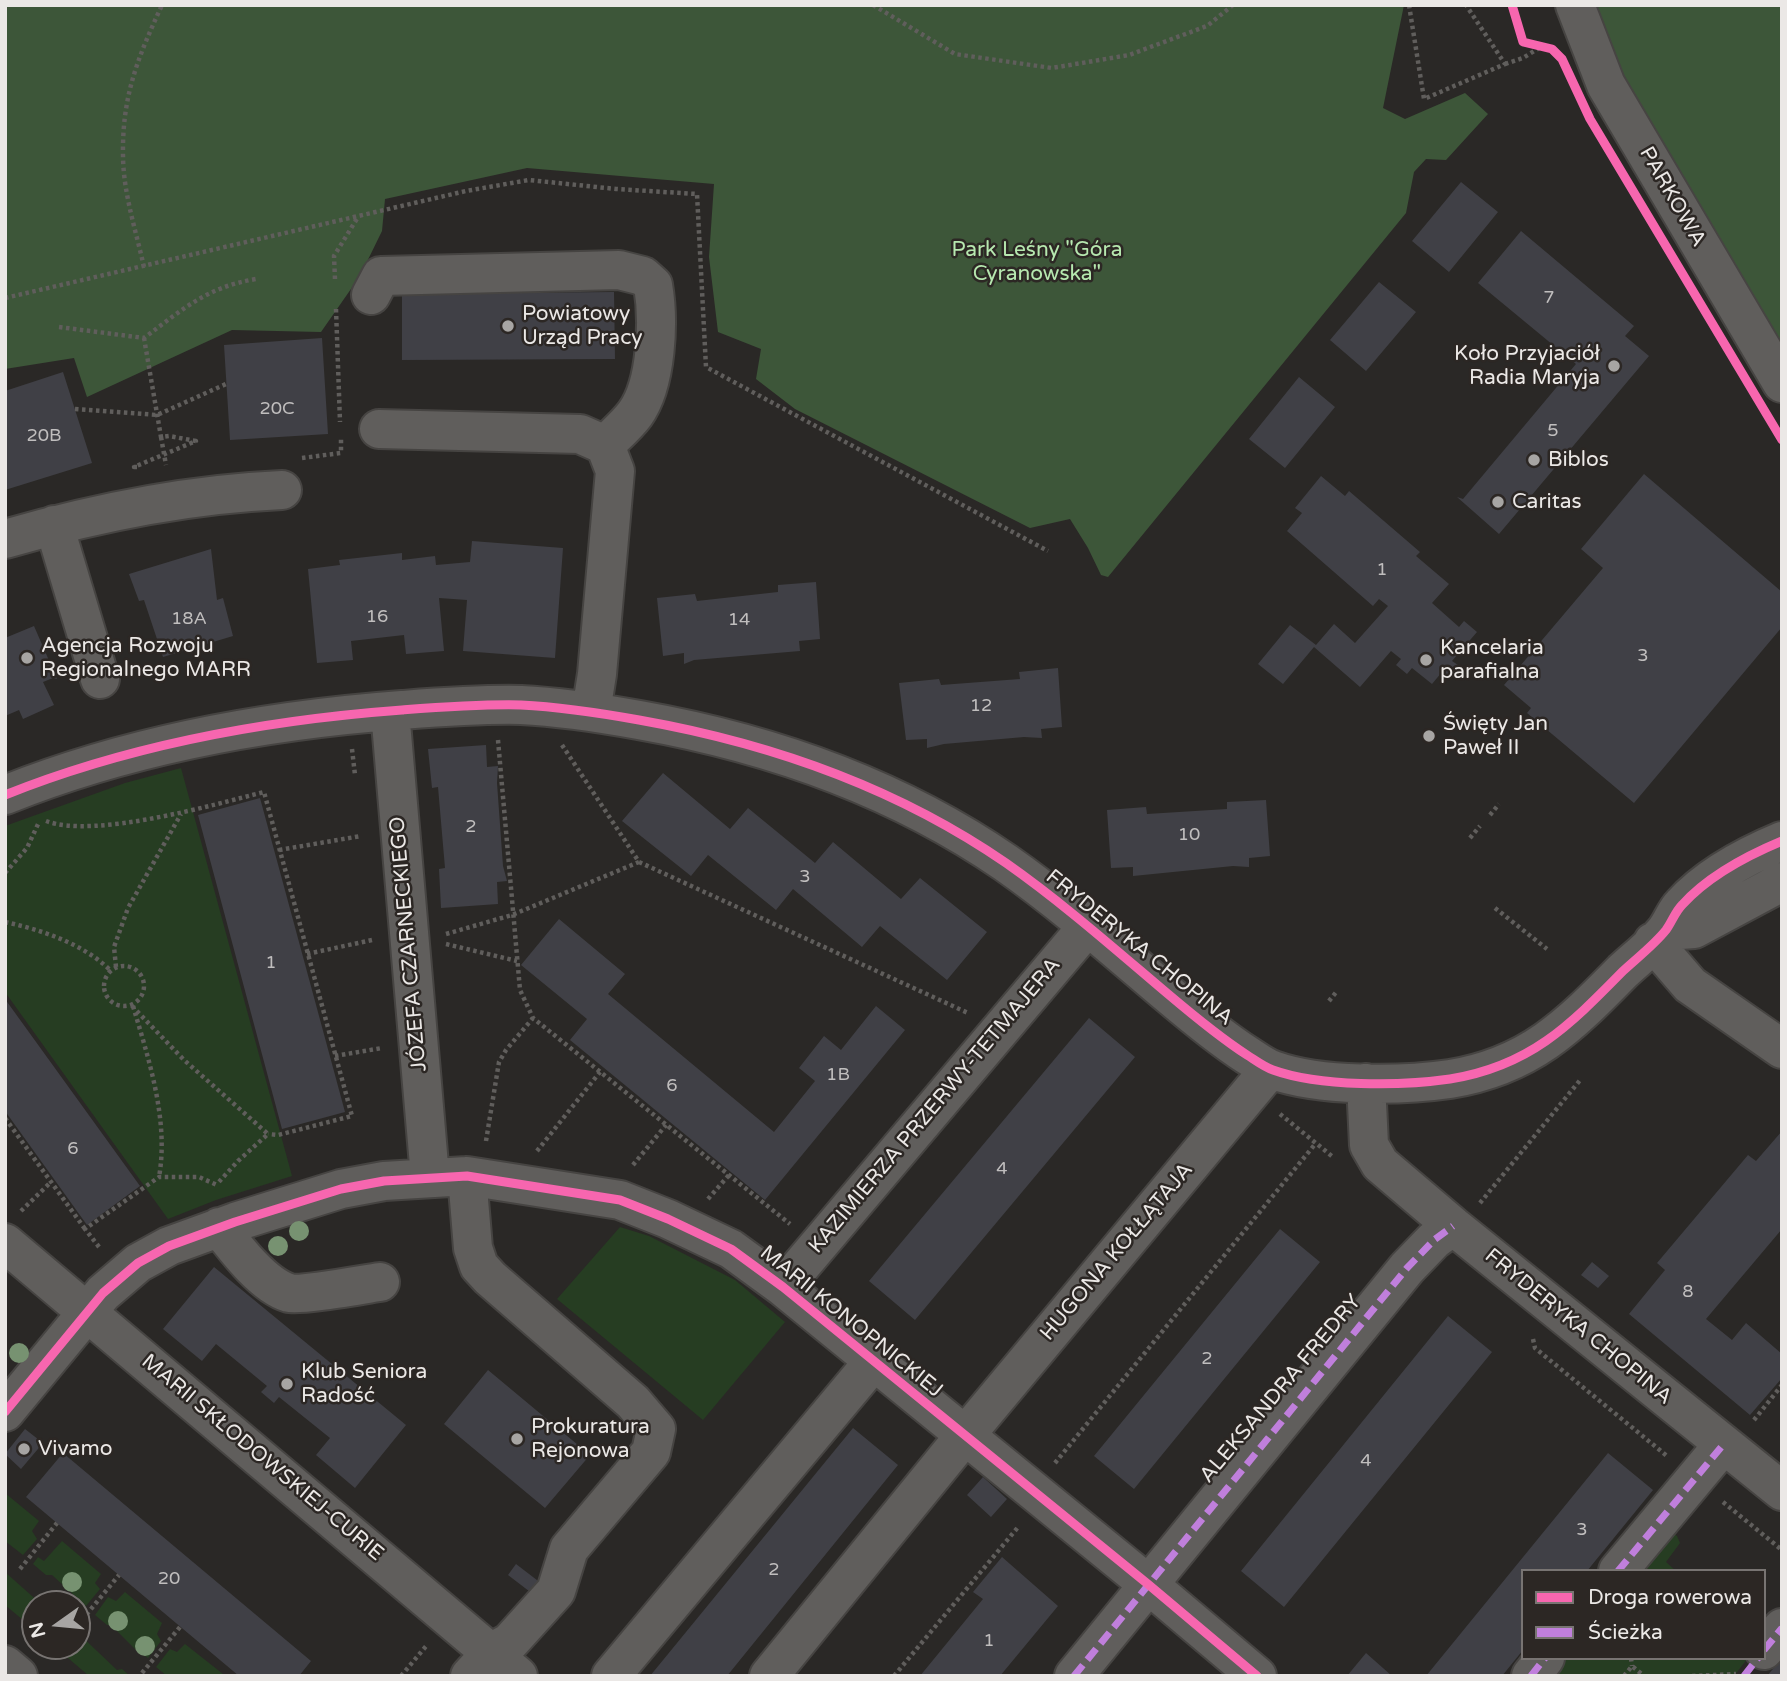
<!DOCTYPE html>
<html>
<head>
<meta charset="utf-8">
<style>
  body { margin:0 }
  #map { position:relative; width:1787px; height:1681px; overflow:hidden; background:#2a2826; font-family:"Varela Round",sans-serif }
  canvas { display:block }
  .frame { position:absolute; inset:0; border:7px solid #ebe8e6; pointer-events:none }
  .legend { position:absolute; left:1521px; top:1569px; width:245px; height:91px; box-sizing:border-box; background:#2c2724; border:2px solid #787472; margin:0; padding:9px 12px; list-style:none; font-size:21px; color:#ebe8e6 }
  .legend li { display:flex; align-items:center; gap:14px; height:35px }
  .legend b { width:35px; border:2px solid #787472 }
  .north { position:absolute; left:21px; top:1590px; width:70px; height:70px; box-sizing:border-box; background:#2c2724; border:2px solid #787472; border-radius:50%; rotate:255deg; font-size:19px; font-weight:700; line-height:28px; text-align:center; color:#ebe8e6 }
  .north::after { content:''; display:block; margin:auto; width:24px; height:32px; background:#a7a5a3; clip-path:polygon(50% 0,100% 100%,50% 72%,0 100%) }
</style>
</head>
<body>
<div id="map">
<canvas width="1787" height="1681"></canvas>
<div class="frame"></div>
<ul class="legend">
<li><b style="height:9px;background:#f766af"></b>Droga rowerowa</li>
<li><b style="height:9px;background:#c07fdc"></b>Ścieżka</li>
</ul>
<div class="north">N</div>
</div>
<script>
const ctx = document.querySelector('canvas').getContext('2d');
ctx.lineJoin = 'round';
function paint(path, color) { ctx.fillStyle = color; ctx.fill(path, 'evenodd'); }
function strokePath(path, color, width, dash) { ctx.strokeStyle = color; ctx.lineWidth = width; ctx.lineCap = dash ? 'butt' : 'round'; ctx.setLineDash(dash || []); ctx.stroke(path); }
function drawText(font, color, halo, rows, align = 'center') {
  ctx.font = font + ' "Varela Round",sans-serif'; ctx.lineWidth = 5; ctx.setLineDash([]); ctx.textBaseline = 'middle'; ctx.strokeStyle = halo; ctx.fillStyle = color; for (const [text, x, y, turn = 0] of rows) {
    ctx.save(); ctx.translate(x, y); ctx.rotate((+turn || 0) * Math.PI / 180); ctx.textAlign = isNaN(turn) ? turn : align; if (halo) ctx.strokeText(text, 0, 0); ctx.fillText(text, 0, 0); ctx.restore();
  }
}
paint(new Path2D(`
  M181 768 292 1176 216 1200 168 1219 5 992V826L125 783Z
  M620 1227 649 1236 735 1280 785 1322 703 1420 557 1299Z
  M5 1493 39 1521 32 1531 37 1539 23 1555 5 1541Z
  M1672 1532 1677 1536 1680 1543 1666 1562 1676 1571H1630Z
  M62 1541 101 1574 95 1583 100 1589 86 1606 52 1575H46L33 1564 38 1557 44 1561Z
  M5 1572 41 1604H35V1630L5 1605Z
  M125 1592 162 1623 157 1634 161 1641 148 1658 135 1649 111 1625H107L95 1615 108 1597 116 1601Z
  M77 1632 117 1670 122 1669 130 1676H89L54 1646H77Z
  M185 1644 223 1674 224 1676H167L156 1667 170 1649 177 1652Z
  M1557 1658H1748L1734 1676H1543Z`), '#263d22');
paint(new Path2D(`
  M5 5H1404L1383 108 1405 119 1465 93 1488 114 1446 160 1426 159 1414 172 1406 213 1108 577 1101 575 1088 548 1070 519 1030 528 795 409 756 379 761 349 718 332 709 257 714 184 527 168 385 199 382 231 360 276 321 332 232 330 87 397 74 358 5 369Z
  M1593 5H1782V345L1622 78Z`), '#3d5639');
paint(new Path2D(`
  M1461 182 1498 212 1449 272 1412 241Z
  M1521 231 1634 326 1625 336 1649 356 1499 534 1457 497 1463 499 1576 364 1478 283Z
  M1379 282 1416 312 1366 371 1330 340Z
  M614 292 615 359 402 360V294Z
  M322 338 328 434 230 440 224 345Z
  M63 372 92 463 5 490V391Z
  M1299 377 1335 407 1285 468 1249 439Z
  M1644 474 1782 592V627L1634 803 1527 713 1531 708 1504 685 1603 568 1581 549Z
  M1321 476 1345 496 1349 491 1420 552 1416 556 1449 584 1432 603 1459 627 1464 621 1477 632 1452 661 1458 665 1448 677 1442 672 1432 684 1412 668 1407 674 1396 665 1401 659 1391 651 1360 687 1314 647 1283 684 1258 664 1290 625 1316 645 1334 624 1355 643 1388 606 1379 599 1373 606 1287 531 1302 513 1295 508Z
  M472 541 563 548 555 658 463 651 467 600 439 598 444 651 406 654 404 635 351 641 353 660 317 663 308 569 340 565 339 560 402 553V560L435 556 436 565 470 562Z
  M211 549 217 600 223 598 233 636 163 657 144 600 139 601 129 574Z
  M816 582 820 639 799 641 800 651 694 660 684 664V653L663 656 657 598 695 594 697 601 778 592V585Z
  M34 626 57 679 53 678 43 682 54 705 23 719 19 710 5 716V638Z
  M1058 668 1062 727 1041 729 1042 738 1024 737 944 744 927 748V739L906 740 899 683 939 679 941 685 1020 679 1019 672Z
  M486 745 487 767 498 766 497 783 503 866 507 881 497 882 498 904 441 908 439 869 445 868 438 787 432 788 428 749Z
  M663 773 730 829 748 808 815 863 833 842 901 899 920 878 987 932 947 980 880 926 862 947 793 889 776 910 708 855 691 876 622 821Z
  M260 798 345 1112 282 1129 198 815Z
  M1266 800 1270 856 1249 858V867L1233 866 1133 876V867L1111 868 1107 810 1146 807 1147 814 1227 809V802Z
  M559 919 625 974 608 994 774 1132 815 1081 799 1068 824 1036 841 1050 876 1006 905 1030 765 1200 570 1040 587 1019 521 965Z
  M5 999 140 1186 87 1225 5 1111Z
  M1089 1018 1135 1057 915 1320 869 1281Z
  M1782 1131V1229L1706 1319 1732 1340 1746 1323 1782 1354V1378L1750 1415 1629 1314 1665 1270 1657 1263 1748 1155 1756 1161Z
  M1280 1229 1320 1262 1134 1489 1094 1456Z
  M1592 1262 1609 1276 1598 1288 1581 1275Z
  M214 1267 406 1425 355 1488 316 1455 330 1438 279 1397 274 1403 261 1392 267 1386 216 1344 202 1361 163 1329Z
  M1448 1316 1492 1352 1284 1607 1241 1571Z
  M488 1370 590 1455 545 1508 444 1424Z
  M853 1428 898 1465 727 1676H650Z
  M25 1429 43 1443 21 1469 5 1454Z
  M63 1453 311 1661 299 1676H239L26 1497Z
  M1608 1453 1653 1490 1587 1571H1523V1650L1502 1676H1426Z
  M983 1477 1007 1499 991 1517 967 1495Z
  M1002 1557 1058 1606 1000 1676H920L983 1599 973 1592Z
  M516 1564 546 1587 538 1598 508 1575Z
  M1366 1653 1392 1676H1347Z
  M1782 1658V1676H1767Z`), '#404046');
const minor = new Path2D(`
  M1575 5 1606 85 1782 383
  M371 295 381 276 619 270 643 276 653 285C659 320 657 384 635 414 627 425 615 435 605 445
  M379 429 580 434 605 445 615 471 597 674 591 712
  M54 525 100 679
  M5 539C95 513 188 494 282 490
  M390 711 430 1177
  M5 795C132 744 267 720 402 710 442 707 481 704 521 705 561 707 600 713 639 720 769 743 897 788 1006 863 1063 903 1116 950 1168 994 1194 1016 1219 1037 1247 1055 1255 1060 1264 1067 1273 1070 1320 1087 1401 1086 1450 1079 1530 1066 1569 1026 1623 971 1637 958 1654 945 1666 930 1672 922 1675 912 1682 905 1708 876 1746 856 1782 841
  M1666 931 1694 929 1782 882
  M1653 942 1690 985 1782 1049
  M1366 1083 1369 1145 1380 1164 1453 1226 1782 1491
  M467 1176 473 1248 479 1266 490 1278 633 1402 656 1429 651 1452 569 1549 556 1591 510 1642 492 1652 470 1676
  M219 1227C236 1249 263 1285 289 1293 300 1296 365 1284 380 1282
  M5 1243 518 1676
  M783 1287 1088 926
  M5 1412 103 1293 138 1263 169 1246 235 1222 341 1189 384 1181 467 1176 620 1200 668 1219 731 1249 783 1287 1149 1585 1257 1676
  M1618 1571 1723 1445
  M1764 1650 1782 1628
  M5 1665 18 1676
  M611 1676 874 1361
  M769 1676 953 1450 1270 1069
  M1074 1676 1407 1268 1434 1240 1453 1226
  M1531 1676 1545 1658`);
strokePath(minor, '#464442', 42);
strokePath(new Path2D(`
  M873 5 955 54 1052 68 1129 55 1207 26 1233 5
  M1409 5 1424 99 1505 64 1466 5
  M1505 64 1523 58 1539 48
  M144 267C136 231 123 192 123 155 122 96 138 57 162 5
  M335 279 334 256 358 217
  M5 298 466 191 529 180 616 189 697 194 706 367 1048 551
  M336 309 340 422
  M59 327 144 338C183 309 207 287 256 279
  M75 409 157 415 226 384
  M161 437 166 465
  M302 458 341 453V438
  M137 467H134L196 441 169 436 161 437 144 338
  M498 740 520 990 533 1018 790 1224
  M562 745 639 862 968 1013
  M352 749 355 775
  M1490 815 1499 804
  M46 821C94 839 213 805 264 792L352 1116 278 1135 268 1134
  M1470 838 1480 826
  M279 850 361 836
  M5 873 27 848 39 822
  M1495 908 1547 949
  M5 922C42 930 84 944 111 971
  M446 934 512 915 639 862
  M446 944 517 961
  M307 954 372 940
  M104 986a20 20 0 1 1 40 0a20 20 0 1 1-40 0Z
  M116 967 114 947 128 908 181 814
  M1329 1001 1337 991
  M132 1006 184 1060 268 1134 238 1161 217 1184
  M133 1006C149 1060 169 1121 159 1177
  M335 1056 382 1048
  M1280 1114 1333 1157
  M5 1118 85 1229
  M486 1141 499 1062 506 1050 533 1018
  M537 1151 600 1072
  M633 1165 666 1125
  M708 1199 729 1175
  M1480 1203 1581 1079
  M21 1211 51 1182
  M99 1247 85 1229 159 1177H199L217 1185
  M1533 1339 1535 1348 1667 1456
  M1754 1420 1782 1385
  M1055 1463 1316 1143
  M1723 1502 1782 1550
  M20 1569 57 1523
  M82 1620 119 1575
  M1631 1658 1632 1666
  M142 1673 180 1627
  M401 1676 427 1645
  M894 1676 1019 1526
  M1624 1676 1632 1666 1644 1676
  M1692 1676 1736 1674`), '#605e5c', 4.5, [3.5, 3.5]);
strokePath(minor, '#605e5c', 38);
strokePath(new Path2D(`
  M1618 1571 1723 1445
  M1764 1650 1782 1628
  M1074 1676 1407 1268 1434 1240 1453 1226
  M1531 1676 1545 1658
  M1744 1676 1758 1658`), '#c07fdc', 7, [14, 7]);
strokePath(new Path2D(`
  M1512 5 1523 42 1552 49 1562 59 1590 119 1782 440
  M5 795C132 744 267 720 402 710 442 707 481 704 521 705 561 707 600 713 639 720 769 743 897 788 1006 863 1063 903 1116 950 1168 994 1194 1016 1219 1037 1247 1055 1255 1060 1264 1067 1273 1070 1320 1087 1401 1086 1450 1079 1530 1066 1569 1026 1623 971 1637 958 1654 945 1666 930 1672 922 1675 912 1682 905 1708 876 1746 856 1782 841
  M5 1412 103 1293 138 1263 169 1246 235 1222 341 1189 384 1181 467 1176 620 1200 668 1219 731 1249 783 1287 1149 1585 1257 1676`), '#f766af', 9);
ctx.fillStyle = '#779271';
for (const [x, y] of [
  [299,1231],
  [278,1246],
  [19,1353],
  [72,1582],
  [118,1621],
  [145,1646]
]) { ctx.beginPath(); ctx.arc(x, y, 10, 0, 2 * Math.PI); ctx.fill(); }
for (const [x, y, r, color] of [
  [508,326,7,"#a7a5a3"],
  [1614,366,7,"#a7a5a3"],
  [1534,460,7,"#a7a5a3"],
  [1498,502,7,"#a7a5a3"],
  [27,658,7,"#a7a5a3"],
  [1426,660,7,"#a7a5a3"],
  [1429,736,7,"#a7a5a3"],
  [287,1384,7,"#a7a5a3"],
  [517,1439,7,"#a7a5a3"],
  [24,1449,7,"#a7a5a3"]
]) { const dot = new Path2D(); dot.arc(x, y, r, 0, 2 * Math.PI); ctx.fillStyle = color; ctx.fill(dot); strokePath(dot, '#2c2724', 2.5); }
drawText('18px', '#c0bebe', null, [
  ["7",1549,298],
  ["20C",277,409],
  ["5",1553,431],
  ["20B",44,436],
  ["1",1382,570],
  ["16",377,617],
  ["18A",189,619],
  ["14",739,620],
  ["3",1643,656],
  ["12",981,706],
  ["2",471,827],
  ["10",1189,835],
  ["3",805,877],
  ["1",271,963],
  ["1B",838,1075],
  ["6",672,1086],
  ["6",73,1149],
  ["4",1002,1169],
  ["8",1688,1292],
  ["2",1207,1359],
  ["4",1366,1461],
  ["3",1582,1530],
  ["2",774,1570],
  ["20",169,1579],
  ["1",989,1641]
]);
drawText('21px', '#ebe8e6', '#2c2724', [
  ["PARKOWA",1672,197,60],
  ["JÓZEFA CZARNECKIEGO",409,944,-95],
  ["FRYDERYKA CHOPINA",1139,948,39],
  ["KAZIMIERZA PRZERWY-TETMAJERA",935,1106,-50],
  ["HUGONA KOŁŁĄTAJA",1117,1252,-50],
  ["MARII KONOPNICKIEJ",851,1322,39],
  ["FRYDERYKA CHOPINA",1578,1327,39],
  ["ALEKSANDRA FREDRY",1281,1389,-50],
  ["MARII SKŁODOWSKIEJ-CURIE",262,1458,40]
]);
drawText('21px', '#b6e8af', '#2c2724', [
  ["Park Leśny \"Góra",1037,250],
  ["Cyranowska\"",1037,274]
]);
drawText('21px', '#ebe8e6', '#2c2724', [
  ["Powiatowy",522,314],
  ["Urząd Pracy",522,338],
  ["Koło Przyjaciół",1600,354,"right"],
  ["Radia Maryja",1600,378,"right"],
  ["Biblos",1548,460],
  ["Caritas",1512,502],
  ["Agencja Rozwoju",41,646],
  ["Regionalnego MARR",41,670],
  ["Kancelaria",1440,648],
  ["parafialna",1440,672],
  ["Święty Jan",1443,724],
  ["Paweł II",1443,748],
  ["Klub Seniora",301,1372],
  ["Radość",301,1396],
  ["Prokuratura",531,1427],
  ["Rejonowa",531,1451],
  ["Vivamo",38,1449]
], 'left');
</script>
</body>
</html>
